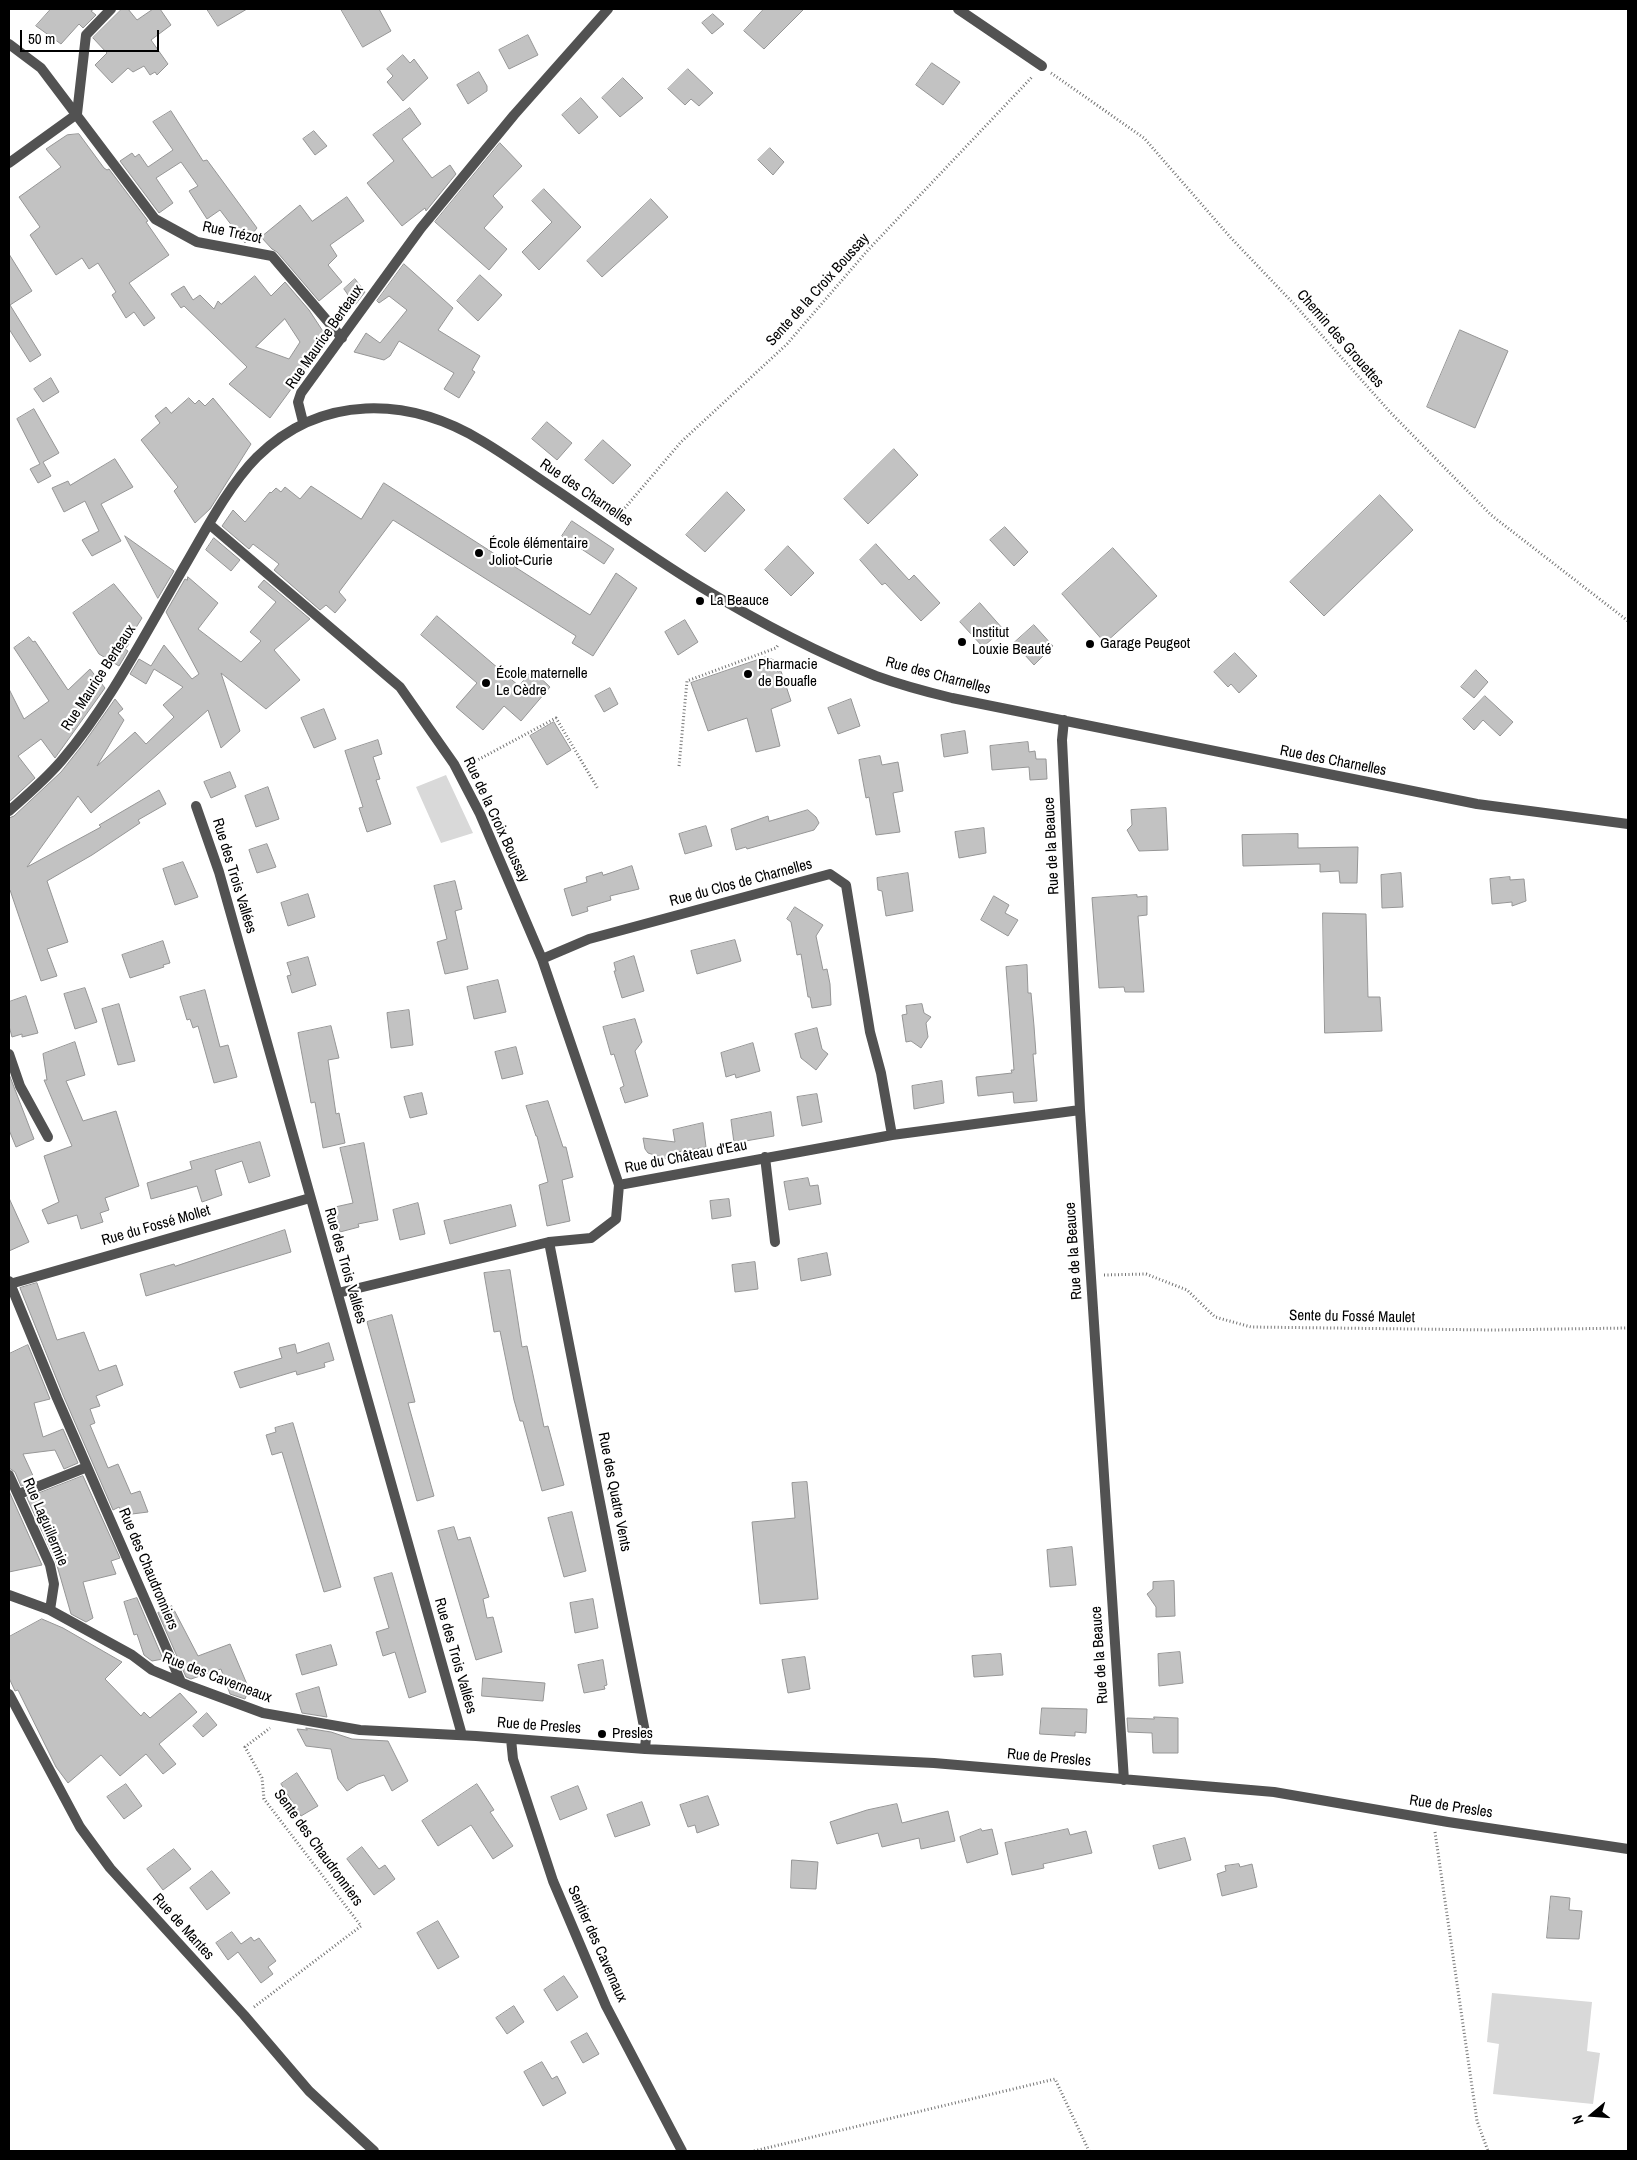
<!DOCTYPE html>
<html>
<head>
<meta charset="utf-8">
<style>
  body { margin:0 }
  #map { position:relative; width:1637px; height:2160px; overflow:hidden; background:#fff; font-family:"Archivo Narrow",sans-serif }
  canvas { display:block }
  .frame { position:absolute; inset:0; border:10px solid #000; pointer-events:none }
  .north { position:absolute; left:1567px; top:2090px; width:50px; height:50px; -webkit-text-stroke:4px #fff; paint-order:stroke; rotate:252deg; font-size:14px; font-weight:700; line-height:20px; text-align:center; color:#000 }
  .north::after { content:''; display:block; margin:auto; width:18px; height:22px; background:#000; clip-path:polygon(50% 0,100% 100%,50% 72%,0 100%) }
  .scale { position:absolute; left:20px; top:30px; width:139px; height:22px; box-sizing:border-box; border:2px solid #000; border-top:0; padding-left:6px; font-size:15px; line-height:18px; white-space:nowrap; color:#000; -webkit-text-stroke:4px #fff; paint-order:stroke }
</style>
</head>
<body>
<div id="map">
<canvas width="1637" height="2160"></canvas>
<div class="frame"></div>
<div class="north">N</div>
<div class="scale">50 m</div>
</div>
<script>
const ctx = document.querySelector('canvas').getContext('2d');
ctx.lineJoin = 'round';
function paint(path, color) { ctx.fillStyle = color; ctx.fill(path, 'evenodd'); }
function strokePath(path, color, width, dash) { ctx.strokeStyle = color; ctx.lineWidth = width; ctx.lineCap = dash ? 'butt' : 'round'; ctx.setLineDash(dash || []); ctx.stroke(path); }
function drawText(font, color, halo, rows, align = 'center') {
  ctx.font = font + ' "Archivo Narrow",sans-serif'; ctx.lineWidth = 4.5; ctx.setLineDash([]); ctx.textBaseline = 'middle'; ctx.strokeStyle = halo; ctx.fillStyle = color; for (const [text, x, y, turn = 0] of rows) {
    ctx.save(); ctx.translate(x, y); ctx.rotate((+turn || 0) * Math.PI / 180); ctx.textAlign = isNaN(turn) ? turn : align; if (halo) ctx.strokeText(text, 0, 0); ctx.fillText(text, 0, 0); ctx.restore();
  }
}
paint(new Path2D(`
  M446 775 473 833 441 843 416 787Z
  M1492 1993 1592 2002 1587 2051 1600 2053 1593 2104 1493 2094 1499 2044 1487 2042Z`), '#d9d9d9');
const building = new Path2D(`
  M51 9H94L91 11 96 15 83 28 79 24 61 44 36 26Z
  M122 9H128L137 20 153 9H160L171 25 151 40 168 64 157 75 155 72 150 75 144 66 133 72 128 68 112 83 95 65 107 53 93 38Z
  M207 9H247L218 26Z
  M341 9H379L391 31 363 47Z
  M764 9H804L764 49 744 31Z
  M713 14 724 24 712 34 702 23Z
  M528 35 538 55 509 69 499 50Z
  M403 55 410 63 414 59 428 78 403 101 387 82 393 76 387 69Z
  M932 63 960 82 943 105 916 85Z
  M688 69 713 93 699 106 691 99 685 105 668 89Z
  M479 72 487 86V91L468 104 457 85Z
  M623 78 643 98 620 117 602 98Z
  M581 98 598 117 579 134 562 115Z
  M410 108 421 124 402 139 432 178 450 165 456 174 426 211 425 208 402 226 367 183 394 161 373 135Z
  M171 111 203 161 207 160 257 228 245 243 220 210 207 219 189 191 198 186 181 162 156 178 173 203 159 213 120 161 132 153 135 157 139 154 148 167 173 150 153 122Z
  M314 131 327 146 315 155 303 139Z
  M79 134 104 168 107 170 109 169 148 221 146 222 169 255 129 283 155 318 144 326 134 312 126 318 112 295 116 292 98 263 89 269 82 258 56 275 30 235 40 227 19 197 61 167 46 149 67 135Z
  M500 143 522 166 493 196 503 207 484 228 507 249 489 270 435 222Z
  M770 148 784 162 773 175 758 160Z
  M544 189 581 227 539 270 522 252 552 222 532 201Z
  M347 197 364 221 330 245 337 256 328 265 342 282 319 301 277 252 272 249 261 237 300 205 312 221Z
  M651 199 668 217 602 277 587 261Z
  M9 254 32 291 10 305 41 355 30 362 9 329Z
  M404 264 453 308 438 330 480 356 472 370 475 372 459 398 444 389 454 373 399 341 390 356 384 360 354 352 366 333 380 343 407 310 389 296 379 303 377 301Z
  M480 275 502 295 478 321 457 301Z
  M255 276 271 296 285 282 309 310 328 339 299 360 308 366 270 418 229 384 247 367 184 306 181 308 171 294 184 286 193 300 200 295 214 309 218 301 221 304ZM285 319 300 342 289 359 256 347Z
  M355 279 365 292 355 305 344 289Z
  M1460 330 1508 351 1475 428 1427 407Z
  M51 378 59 392 43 402 34 389Z
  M189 398 195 404 199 400 205 406 213 398 251 444 210 509 195 523 174 491 178 487 141 440 160 423 155 416 166 407 171 413Z
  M34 409 59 453 43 462 51 476 38 483 30 469 40 464 17 419Z
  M547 422 572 443 557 460 532 439Z
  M603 440 631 465 613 484 585 460Z
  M894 449 918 475 868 524 844 499Z
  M115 459 133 487 101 504 121 541 92 556 82 540 99 531 85 501 64 512 52 488 68 481 70 485Z
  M384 483 590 615 616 573 637 588 593 656 572 643 576 636 393 520 339 592 346 600 335 613 326 605 320 610 274 570 279 564 253 544 249 549 222 526 233 510 245 522 270 492 271 493 276 488 281 492 285 487 300 499 311 486 361 519Z
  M727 492 745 510 705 552 686 535Z
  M1380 495 1413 530 1324 616 1290 582Z
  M572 521 614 549 604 564 562 536Z
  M1005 527 1028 552 1014 566 990 540Z
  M125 536 174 571 158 598Z
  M214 538 240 560 231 571 206 550Z
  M876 544 909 580 914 575 940 603 921 621 885 583 882 585 860 560Z
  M788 546 814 573 791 596 765 570Z
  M1113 548 1157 596 1105 643 1062 594Z
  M188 577 218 603 198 629 241 662 261 641 250 632 276 602 258 587 264 580 310 619 274 650 300 680 266 709 221 673 240 731 221 748 208 710 91 813 78 796 27 867 101 827 99 825 159 790 166 804 138 820 140 823 92 855 47 881 68 942 47 949 57 976 41 981 10 890 9 892V818L14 816 61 772 84 743 115 699 123 709 118 713 124 720 97 766 135 732 146 744 174 717 163 705 183 687 154 669 146 684 130 674 139 659 151 666 164 645 192 679 199 674 166 612 185 579 187 580Z
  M114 584 142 618 127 642 129 644 125 649 128 651 119 666 99 654 73 613Z
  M980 603 1003 629 983 647 960 622Z
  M437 616 519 686 532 670 550 687 521 721 504 706 483 730 456 707 477 683 421 635Z
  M685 620 698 642 678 655 665 632Z
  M1034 625 1053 646 1034 665 1014 643Z
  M29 637 33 642 35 641 68 690 90 669 105 688 55 758 41 739 18 756 35 778 9 802V689L24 719 49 701 14 648Z
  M1235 653 1257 676 1239 693 1231 684 1228 687 1214 672Z
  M766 657 774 660 778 672 781 671 791 701 771 709 780 746 756 752 747 718 708 731 691 683Z
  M1476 670 1488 682 1474 698 1461 687Z
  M610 688 618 704 604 712 595 696Z
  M1485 696 1513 722 1500 736 1483 720 1474 730 1463 719Z
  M851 699 860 726 838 734 828 708Z
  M324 709 336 739 314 748 301 718Z
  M554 722 571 750 547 765 530 736Z
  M965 731 968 753 944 757 941 735Z
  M378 740 382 754 373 757 380 779 376 780 391 824 367 832 359 808 363 807 345 751Z
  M1028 742 1029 752 1035 751 1036 759H1046L1047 779 1030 780 1029 767 992 770 990 746Z
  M880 756 882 765 898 762 903 791 893 793 900 832 876 835 869 797 866 798 859 760Z
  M230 772 236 787 211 798 204 782Z
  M268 787 279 819 256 827 245 796Z
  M1166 808 1168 850 1139 851 1127 830 1132 825 1131 810Z
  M808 810 816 817 819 823 814 830 747 849 746 847 736 850 731 829 768 816 769 821Z
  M706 826 712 846 685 854 679 834Z
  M984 828 986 853 959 858 955 832Z
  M1298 834V848L1358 847 1357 883H1340L1339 871 1320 872V864L1243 866 1242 835Z
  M267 844 276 867 257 873 249 850Z
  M183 862 198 897 175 905 163 869Z
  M632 866 639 889 610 896 611 900 587 907 588 911 572 916 564 889 587 882 586 877 602 872 603 875Z
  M908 873 913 911 886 916 882 891 878 890 877 878Z
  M1401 873 1403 907 1382 908 1381 875Z
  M1510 877V880L1524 879 1526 901 1512 906V902L1492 904 1490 879Z
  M455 881 462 909 455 911 468 969 445 974 437 942 447 939 434 886Z
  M308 894 315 917 288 926 281 903Z
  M1137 895V897L1147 896V915L1138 916 1144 992H1125L1124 987 1099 988 1092 898Z
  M994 896 1009 905 1005 913 1018 920 1008 936 981 920Z
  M795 907 823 925 816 936 823 970 827 969 830 984 831 1005 812 1008 810 997H808L801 954 797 955 791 922 787 919Z
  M1323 913 1366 914 1368 997H1380L1382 1031 1325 1033Z
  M735 940 741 961 697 974 691 951Z
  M163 941 170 963 163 965 164 967 130 978 122 955Z
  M634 956 644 991 622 998 614 971H616L614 963Z
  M308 957 316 985 292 993 287 976 291 975 287 963Z
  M1027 965 1028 993H1031L1034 1026 1036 1054H1033L1037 1101 1014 1103 1013 1092 978 1096 976 1077 1012 1073 1011 1070H1014L1006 967Z
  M498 980 506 1012 474 1019 467 987Z
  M85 988 97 1022 75 1029 64 994Z
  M205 990 220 1047 228 1045 237 1077 214 1083 198 1026 193 1028 190 1019 187 1020 180 997Z
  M26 996 38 1033 22 1037V1034L12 1037 9 1026V1002Z
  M119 1004 135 1061 118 1065 102 1009Z
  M922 1004 924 1013 931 1017 926 1023 928 1037 921 1048 911 1041 906 1042 902 1015 907 1014 906 1006Z
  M409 1010 413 1045 391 1048 387 1013Z
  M635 1019 642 1042 635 1051 648 1096 625 1103 620 1088 624 1086 614 1054 611 1055 603 1027Z
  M331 1026 339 1058 328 1060 336 1114 339 1113 345 1143 323 1148 315 1102 311 1103 298 1033Z
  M817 1028 822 1049 828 1054 816 1070 801 1058 795 1034Z
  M75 1042 85 1075 66 1081 83 1121 116 1111 139 1186 105 1198 109 1210 100 1213 103 1222 81 1229 77 1215 48 1224 42 1210 59 1202 44 1156 72 1146 44 1080H47L43 1054Z
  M753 1043 760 1071 736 1078 735 1074 726 1077 721 1053Z
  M516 1047 523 1074 502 1079 495 1052Z
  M9 1074 34 1139 16 1147 9 1130Z
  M942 1081 944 1103 914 1109 912 1086Z
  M422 1093 427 1114 410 1118 404 1097Z
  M817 1094 822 1122 802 1126 797 1097Z
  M548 1101 563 1147H566L573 1177 562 1180 570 1221 547 1226 539 1185 548 1182 537 1136H536L526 1106Z
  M771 1112 774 1136 734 1143 731 1120Z
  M703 1123 706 1147 667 1154V1159L648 1153 645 1149 643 1138 675 1142 673 1130Z
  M260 1142 270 1176 249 1183 242 1161 215 1170 222 1195 202 1202 197 1186 151 1199 147 1183 192 1169 190 1162Z
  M364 1143 378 1220 358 1224 359 1227 340 1232 335 1207 353 1203 340 1148Z
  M808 1178 810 1186 818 1185 821 1204 789 1210 784 1182Z
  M9 1198 29 1242 9 1251Z
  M729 1199 731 1216 712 1219 710 1201Z
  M418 1203 425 1234 400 1240 393 1210Z
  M511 1205 516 1226 450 1244 444 1221Z
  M285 1230 291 1252 146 1296 140 1274 174 1264 175 1266Z
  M827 1253 831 1275 801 1281 798 1259Z
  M755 1262 758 1289 735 1292 732 1265Z
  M510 1270 522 1347 527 1346 544 1427 548 1426 564 1485 542 1491 523 1421H520L514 1400 500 1331 494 1332 484 1273Z
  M37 1283 57 1340 84 1332 99 1371 116 1365 123 1385 96 1396 100 1406 90 1409 95 1423 90 1425 108 1468 118 1464 131 1494 140 1491 148 1512 124 1515 119 1507 113 1510 63 1395 20 1288Z
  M392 1315 415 1402 408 1403 434 1496 417 1501 367 1322Z
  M329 1343 334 1360 324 1363 325 1367 297 1375 296 1371 240 1388 234 1372 282 1358 279 1348 295 1344 297 1353Z
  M28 1345 50 1399 34 1403 43 1437 63 1429 78 1463 64 1469 55 1450 23 1454 35 1480 21 1486 15 1472 9 1468V1354Z
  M293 1423 341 1587 324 1592 282 1452 272 1455 266 1435 276 1432 275 1428Z
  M83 1476 120 1558 111 1561 116 1574 83 1582 93 1618 86 1622 71 1614 56 1562 27 1498Z
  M807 1482 818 1599 760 1604 752 1522 795 1518 792 1483Z
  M9 1491 42 1565 9 1572Z
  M572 1512 586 1571 564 1577 548 1518Z
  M454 1527 458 1540 470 1537 489 1597 483 1599 487 1618 493 1617 502 1652 476 1660 438 1531Z
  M1072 1547 1076 1585 1050 1587 1047 1550Z
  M392 1573 426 1692 409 1698 395 1652 383 1656 376 1632 389 1628 374 1578Z
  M1174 1581 1175 1616 1156 1617V1607L1147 1594 1153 1589V1582Z
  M137 1598 163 1659 152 1661 144 1655 137 1634 134 1635 124 1602Z
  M593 1599 598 1628 575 1633 570 1603Z
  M172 1606 198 1656 230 1644 249 1689 245 1699 230 1694 221 1669 191 1679 186 1677 158 1613Z
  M42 1619 63 1628 122 1662 105 1679 141 1716 144 1712 150 1718 180 1693 197 1712 159 1744 176 1764 163 1774 146 1754 120 1776 101 1755 68 1783 56 1767 18 1690 15 1691 9 1678V1637Z
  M331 1645 337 1665 302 1675 296 1655Z
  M1180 1652 1183 1683 1159 1686 1158 1654Z
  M1001 1654 1003 1675 974 1677 972 1656Z
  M805 1657 810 1689 788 1693 782 1660Z
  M603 1660 607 1685 604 1686 605 1689 584 1693 578 1665Z
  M483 1678 545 1683 543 1701 482 1696Z
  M319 1687 327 1717 302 1713 296 1694Z
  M1042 1708 1087 1709 1086 1733 1075 1732V1736L1040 1734Z
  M207 1713 217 1725 203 1737 193 1726Z
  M1154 1717 1178 1718V1753H1153L1152 1733 1128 1732 1127 1718 1154 1719Z
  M306 1728 331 1732 352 1739 388 1741 408 1781 392 1791 384 1775 358 1784 347 1791 338 1779 331 1749 306 1746 297 1729 307 1730Z
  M297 1773 318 1806 301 1816 281 1784Z
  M126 1784 142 1806 124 1819 107 1797Z
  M477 1784 494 1810 490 1812 513 1846 493 1859 471 1825 438 1846 422 1821Z
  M578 1786 587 1809 560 1820 551 1797Z
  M708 1796 719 1825 697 1833 695 1825 688 1827 680 1805Z
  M642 1802 650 1825 615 1837 607 1815Z
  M897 1804 902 1823 948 1811 955 1841 921 1849 919 1838 882 1847 878 1833 837 1844 830 1822 867 1810Z
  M981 1829 982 1831 992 1829 998 1854 967 1863 960 1837Z
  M1068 1829 1070 1835 1086 1831 1092 1853 1043 1864 1044 1868 1012 1875 1005 1843Z
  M1185 1838 1191 1860 1159 1869 1153 1846Z
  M362 1847 379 1869 385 1865 395 1879 374 1895 347 1859Z
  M174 1849 191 1869 163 1890 147 1869Z
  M792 1860 818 1862 816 1889 791 1888Z
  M1239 1864 1240 1867 1252 1864 1257 1887 1222 1896 1217 1874 1226 1871 1225 1866Z
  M212 1871 230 1893 207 1910 190 1888Z
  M1551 1896 1570 1898 1569 1910 1582 1911 1579 1939 1547 1938Z
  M438 1921 459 1957 438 1969 417 1933Z
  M232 1932 241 1944 251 1937 254 1941 259 1938 276 1961 268 1967 273 1974 261 1983 238 1952 228 1960 216 1943Z
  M564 1976 578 1997 557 2011 544 1990Z
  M514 2006 524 2022 507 2034 496 2018Z
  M587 2033 599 2054 583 2063 571 2042Z
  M542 2062 552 2079 557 2076 566 2093 543 2106 524 2072Z`);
paint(building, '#c2c2c2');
strokePath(building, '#969696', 1);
strokePath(new Path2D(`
  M1051 73 1144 138 1231 238 1294 304 1390 412 1491 515 1628 621
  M618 516 681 442 787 344 868 250 1033 76
  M471 766 472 763 556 718 598 789
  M679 766 687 681 776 648 778 645
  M1104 1275 1146 1274 1187 1290 1215 1317 1251 1327 1493 1330 1628 1328
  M1435 1832 1477 2121 1488 2151
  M254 2007 361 1926 264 1799 262 1778 245 1747 270 1728
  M754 2151 1055 2079 1089 2151`), '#747474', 3, [1, 2.5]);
strokePath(new Path2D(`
  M958 9 1042 66
  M9 44 41 68 155 219 197 242 272 256 342 338
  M9 163 77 114 86 35 111 9
  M303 422 298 402 301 393 421 228 514 115 608 9
  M209 524 400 687 454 764 480 814 542 959 619 1185
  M1064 720 1062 740 1080 1110 1124 1780
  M196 806 219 872 462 1735
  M9 811C27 795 46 779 62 760 108 706 144 636 180 574 202 537 227 487 257 457 321 394 408 396 482 441 509 457 533 475 559 492 606 524 653 558 701 587 757 621 815 652 876 676 901 685 927 692 952 698L1477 804 1628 824
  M542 959 589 939 830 874 846 885 870 1032 881 1073 892 1135
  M9 1054 20 1086 48 1137
  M765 1157 775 1242
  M549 1242 646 1737 645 1749
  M9 1281 57 1398 181 1682
  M10 1284 310 1198
  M338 1293 549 1242 591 1238 616 1219 619 1185 892 1135 1080 1110
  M9 1475 50 1565 54 1584 50 1610
  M19 1494 87 1467
  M9 1595 50 1610 132 1655 152 1670 190 1686 263 1713 360 1730 476 1736 645 1749 934 1763 1274 1792 1448 1822 1628 1849
  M9 1694 80 1827 110 1868 244 2015 309 2091 374 2151
  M511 1739 513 1759 553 1881 606 2006 682 2151`), '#525252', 10);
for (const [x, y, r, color] of [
  [479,553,5,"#000"],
  [700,601,5,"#000"],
  [962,642,5,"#000"],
  [1090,644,5,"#000"],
  [748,674,5,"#000"],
  [486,683,5,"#000"],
  [602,1734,5,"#000"]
]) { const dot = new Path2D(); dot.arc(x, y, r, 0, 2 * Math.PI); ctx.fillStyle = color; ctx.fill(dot); strokePath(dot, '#fff', 2); }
drawText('15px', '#000', '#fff', [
  ["Rue Trézot",232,233,12],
  ["Sente de la Croix Boussay",818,290,-48],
  ["Rue Maurice Berteaux",325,337,-55],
  ["Chemin des Grouettes",1340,339,49],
  ["Rue des Charnelles",586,493,34],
  ["Rue des Charnelles",938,676,15],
  ["Rue Maurice Berteaux",99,678,-57],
  ["Rue des Charnelles",1333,761,11],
  ["Rue de la Croix Boussay",496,820,65],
  ["Rue de la Beauce",1052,846,-93],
  ["Rue des Trois Vallées",234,876,73],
  ["Rue du Clos de Charnelles",741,883,-15],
  ["Rue du Château d'Eau",686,1157,-11],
  ["Rue du Fossé Mollet",156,1226,-16],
  ["Rue de la Beauce",1074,1251,-94],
  ["Rue des Trois Vallées",345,1266,74],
  ["Sente du Fossé Maulet",1352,1317,1],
  ["Rue des Quatre Vents",614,1492,79],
  ["Rue Laguillermie",45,1522,67],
  ["Rue des Chaudronniers",148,1569,67],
  ["Rue de la Beauce",1100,1655,-94],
  ["Rue des Trois Vallées",455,1656,74],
  ["Rue des Caverneaux",217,1678,21],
  ["Rue de Presles",539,1726,4],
  ["Rue de Presles",1049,1758,5],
  ["Rue de Presles",1451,1807,9],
  ["Sente des Chaudronniers",318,1848,54],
  ["Rue de Mantes",183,1927,48],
  ["Sentier des Cavernaux",597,1944,66]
]);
drawText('15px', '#000', '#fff', [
  ["École élémentaire",489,544],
  ["Joliot-Curie",489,561],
  ["La Beauce",710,601],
  ["Institut",972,633],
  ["Louxie Beauté",972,650],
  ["Garage Peugeot",1100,644],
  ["Pharmacie",758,665],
  ["de Bouafle",758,682],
  ["École maternelle",496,674],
  ["Le Cèdre",496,691],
  ["Presles",612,1734]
], 'left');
</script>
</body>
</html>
